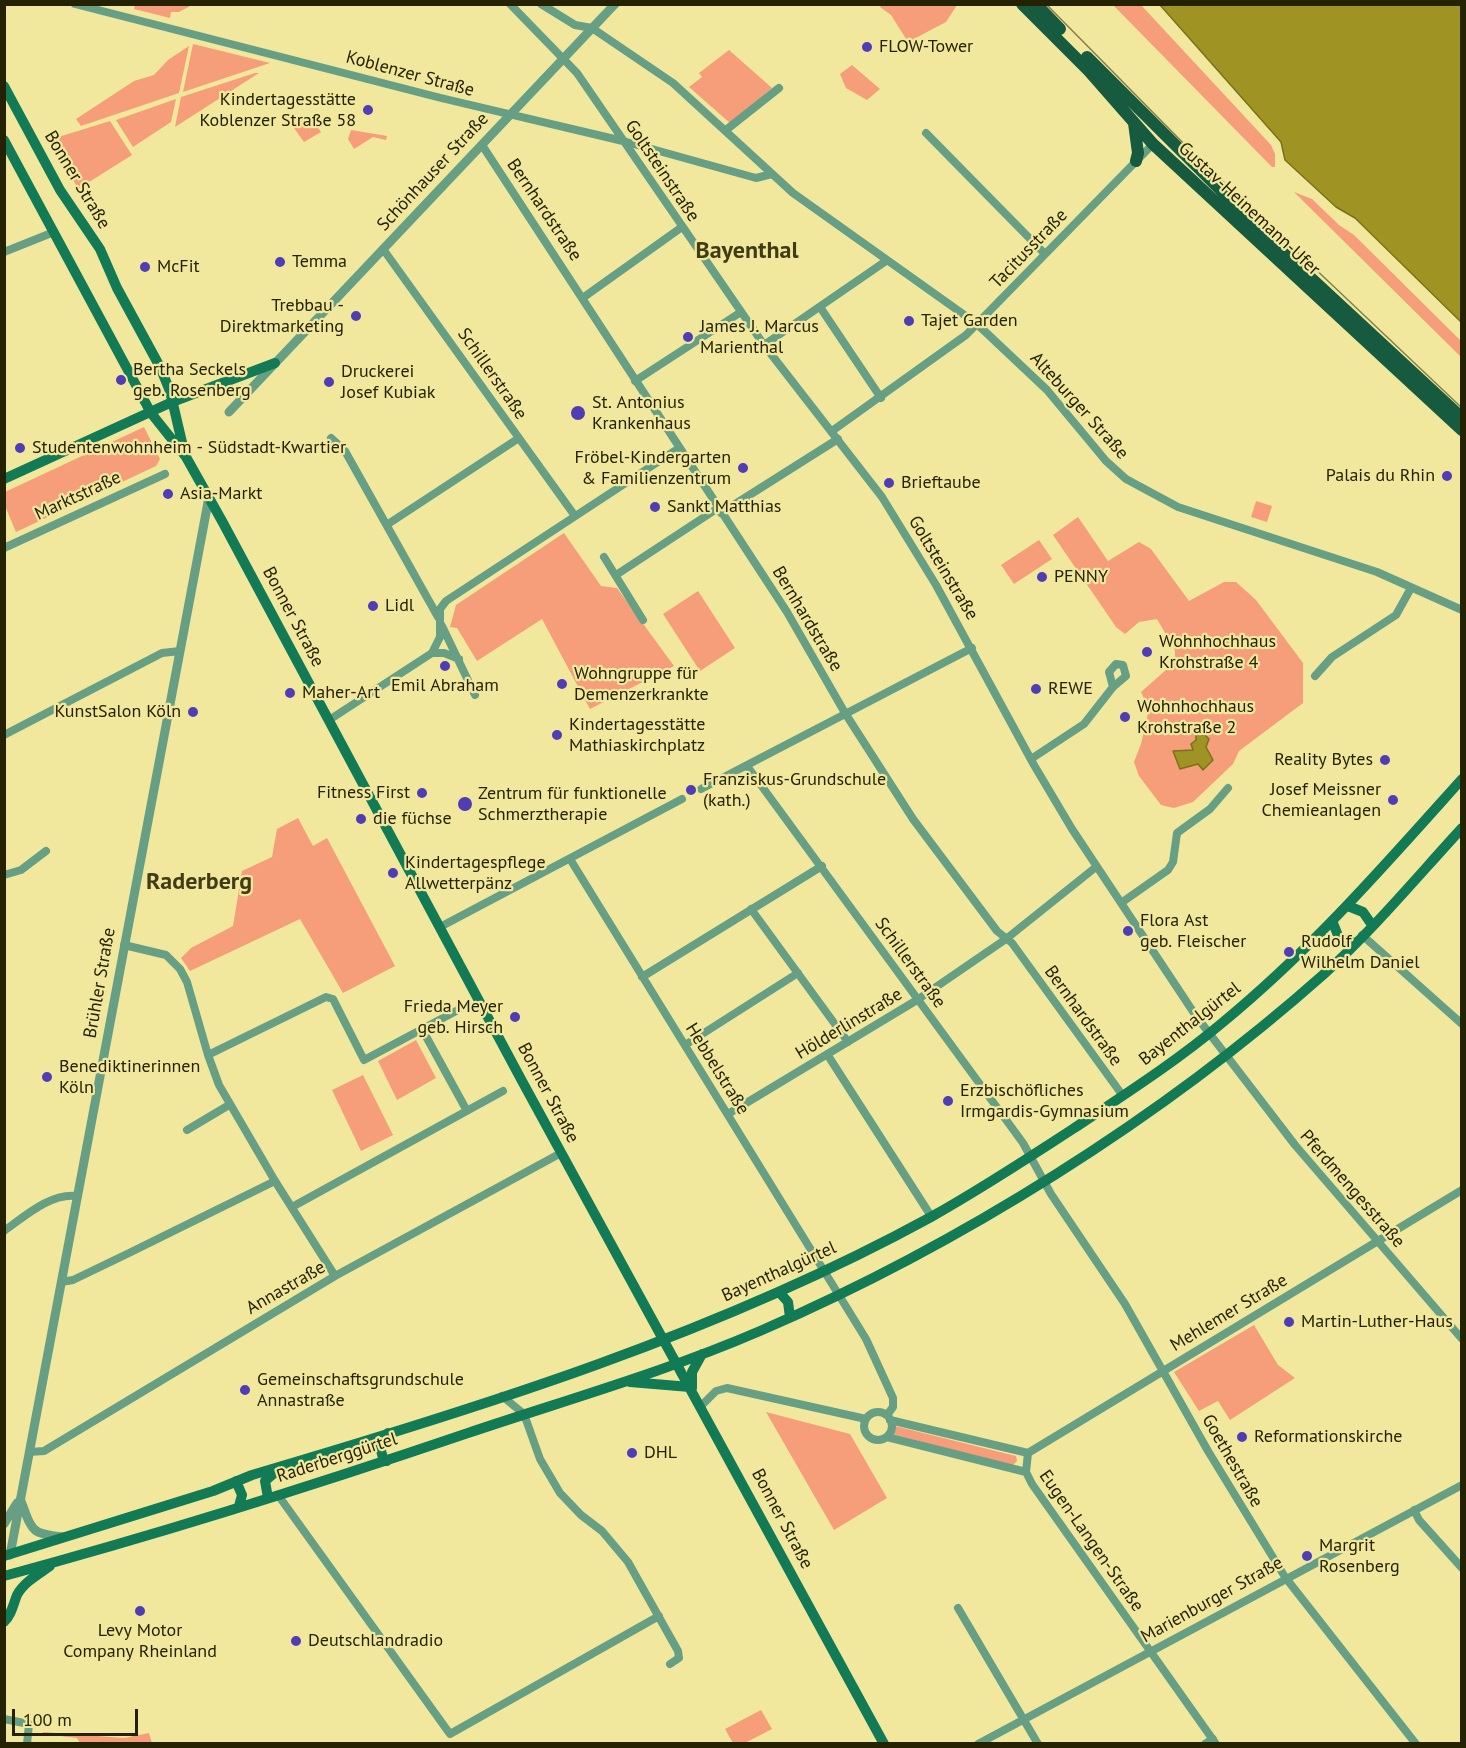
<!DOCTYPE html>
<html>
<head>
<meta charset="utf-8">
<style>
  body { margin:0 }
  #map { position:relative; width:1466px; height:1748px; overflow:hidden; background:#f1e89d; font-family:"PT Sans",sans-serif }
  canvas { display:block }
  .frame { position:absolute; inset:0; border:6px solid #252203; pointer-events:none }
  .scale { position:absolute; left:12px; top:1709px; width:126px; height:27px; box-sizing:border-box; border:3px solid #252203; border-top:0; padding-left:8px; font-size:18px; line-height:21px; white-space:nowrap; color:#252203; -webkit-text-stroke:4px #f1e89d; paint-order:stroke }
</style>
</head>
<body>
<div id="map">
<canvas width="1466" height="1748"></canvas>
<div class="frame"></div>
<div class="scale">100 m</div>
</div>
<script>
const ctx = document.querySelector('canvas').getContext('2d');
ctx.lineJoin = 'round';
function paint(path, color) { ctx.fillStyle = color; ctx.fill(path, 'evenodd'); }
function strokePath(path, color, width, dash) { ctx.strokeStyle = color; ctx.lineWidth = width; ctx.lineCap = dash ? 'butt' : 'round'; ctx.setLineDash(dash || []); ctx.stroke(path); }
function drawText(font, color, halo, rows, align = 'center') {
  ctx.font = font + ' "PT Sans",sans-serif'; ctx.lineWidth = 4.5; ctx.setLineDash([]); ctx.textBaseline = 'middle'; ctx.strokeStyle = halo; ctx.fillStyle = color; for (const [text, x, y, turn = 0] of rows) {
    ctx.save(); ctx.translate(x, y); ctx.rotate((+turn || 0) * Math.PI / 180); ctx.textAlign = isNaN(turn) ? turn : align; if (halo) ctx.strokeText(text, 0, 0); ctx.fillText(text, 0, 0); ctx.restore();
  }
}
paint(new Path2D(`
  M882 4H957V5L946 22 908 42 891 15 880 7Z
  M135 5V4L192 5 179 12H171L170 18 134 9Z
  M1113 5H1141L1271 145 1275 154V167H1272Z
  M193 44 270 63 183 92Z
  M189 46 179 93 81 126 76 119 134 81 154 75 168 60Z
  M729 50 772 88 730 123 689 87 702 77 699 73Z
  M852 65 880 89 867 100 846 88 840 74Z
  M255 73H259L175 127 181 97Z
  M176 99 171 122 133 147 116 120Z
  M286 117 315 123 321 132 304 142Z
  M110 121 132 155 78 189 52 139Z
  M351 130 387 136 386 140 373 137 354 149 348 139Z
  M1294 192 1312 199 1339 225 1354 235 1461 341V357Z
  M144 427 160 459 156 466 16 532 5 506V492Z
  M1256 501 1272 506 1267 522 1251 517Z
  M1078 517 1108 561 1139 542 1151 549 1189 601 1224 582H1236L1256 600 1303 663V703L1239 751 1233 764 1193 802 1174 808 1161 805 1139 776 1134 762 1141 744 1149 709 1141 692 1175 662V650L1157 619 1139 622 1125 634 1116 627 1053 535Z
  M564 533 601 586 617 588 674 666 590 709 542 619 477 661 457 628 450 627 456 605Z
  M1039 540 1052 559 1014 584 1001 565Z
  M698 591 735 648 700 671 663 614Z
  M298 818 313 846 327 838 395 966 343 993 300 919 190 971 181 958 191 948 233 926 242 871 272 857 277 829Z
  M416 1040 436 1078 397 1100 378 1061Z
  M363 1075 393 1135 361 1151 332 1090Z
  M1254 1325 1278 1365 1295 1378 1230 1420 1218 1401 1199 1411 1174 1372Z
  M766 1412 850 1434 887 1498 834 1530Z
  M895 1426 1016 1456 1017 1461 1012 1466 893 1434Z
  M761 1710 772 1729 745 1743H733L725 1729Z
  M43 1732 124 1738 149 1733 152 1743H165H80L77 1738 43 1734Z`), '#f69d79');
const water = new Path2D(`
  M1160 5H1461V322L1355 218 1336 207 1285 160 1281 142Z
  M1196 734 1205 735 1209 739 1206 747 1213 760 1203 770 1198 764 1180 769 1173 751 1193 750 1191 744 1196 740Z`);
paint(water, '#9f9323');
strokePath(water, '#7a7119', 1.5);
strokePath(new Path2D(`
  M75 4 441 98 623 141 756 178 772 174
  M510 4 577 73 764 345 882 497 936 585 1034 765 1072 829 1196 1016 1295 1145 1462 1339
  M541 4 575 25 592 28 673 83 793 193 977 324 1047 390 1106 461 1126 479 1178 507 1377 572 1462 610
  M726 130 779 88
  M926 133 1045 254
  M482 145 787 612 845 713 913 819 997 931 1012 943 1123 1096
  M383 249 575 516
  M4 252 54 232
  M584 297 682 227
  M820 307 881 398
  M764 345 886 261
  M635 381 741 312
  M832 431 966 335 1153 144
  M331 438 345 451 438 617
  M721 513 838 439
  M388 524 519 438
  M4 548 165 474
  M604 557 643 620
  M616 575 718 508
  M442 626 475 695
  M432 653H444L459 659
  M1315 676 1332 657 1396 615 1411 588
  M329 720 432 653 440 637V609L446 601 679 448
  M4 735 162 653 180 651
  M1031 759 1084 724 1113 687 1126 676 1123 665 1116 664 1109 672 1113 687
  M747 766 1023 1143 1051 1194 1125 1304 1208 1451 1285 1577 1416 1744
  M701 789 972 648
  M570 859 866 1339 893 1398V1407L887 1415
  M4 875 21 870 46 851
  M1121 903 1168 870 1173 862 1177 833 1210 809 1228 788
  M751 909 848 1042
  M440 927 682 799
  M1362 935 1462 1024
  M124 945 166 955 180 969 187 982 208 1055 219 1085 275 1181 335 1276
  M642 977 822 866
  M422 1029 467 1111
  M685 1045 798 973
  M827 1054 931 1216
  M208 1055 326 997 333 999 364 1060 458 1010
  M728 1114 917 1000 1006 939 1096 867
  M187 1130 229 1105
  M292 1207 503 1091
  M4 1231C25 1216 50 1193 77 1196
  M61 1282 73 1280 127 1254 275 1181
  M502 1396 524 1414 540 1459 560 1493 581 1515 602 1531 628 1562 678 1651 679 1658 670 1664
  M701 1406 716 1391 727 1388 866 1419
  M864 1426a14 14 0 1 1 28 0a14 14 0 1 1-28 0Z
  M890 1420 1028 1453
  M887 1437 1026 1472
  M29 1452 44 1451 335 1276 561 1153
  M278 1495 450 1734 659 1616
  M1414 1510 1419 1520 1462 1568
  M958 1608 1038 1744
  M4 1719 29 1724 27 1744
  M978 1744 1462 1485
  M1205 1744 1213 1739
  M1216 1744 1032 1484 1026 1472 1028 1453 1462 1190`), '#679f84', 8);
strokePath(new Path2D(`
  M229 412 615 4
  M21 1501C32 1530 30 1534 63 1537
  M4 1524 17 1503
  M10 1555 209 497`), '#679f84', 9);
strokePath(new Path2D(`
  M4 86 60 190 100 249 117 288 160 367 170 391 184 451
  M4 140 151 413 186 457 222 521 522 1081 884 1744
  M4 479 172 402 275 363
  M1348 906 1363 912 1372 925
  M1333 923 1339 938 1355 943
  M779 1292 788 1302 790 1317
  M630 1382 690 1387
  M692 1388V1372L702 1354
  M387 1461 383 1458 380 1447 388 1433
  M236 1481 242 1495 239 1506
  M268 1498 265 1481 278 1470
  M4 1556 213 1491 252 1475C483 1407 719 1333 931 1217 983 1188 1033 1155 1082 1123 1130 1091 1178 1060 1222 1023 1312 949 1384 866 1462 779
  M4 1576C160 1534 315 1485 468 1433 566 1400 665 1372 760 1331 959 1245 1162 1118 1324 974 1373 930 1417 877 1462 828
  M4 1622C12 1614 13 1605 17 1595 24 1582 39 1574 50 1566`), '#127b56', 10);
strokePath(new Path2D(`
  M1022 4 1089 71 1153 144 1462 430
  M1036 4 1060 29
  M1087 57 1287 256 1462 418
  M1134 123 1138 153 1136 161`), '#165a3f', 12);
strokePath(new Path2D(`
  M1046 4 1195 155 1462 408`), '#847e4b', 1.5);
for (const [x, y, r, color] of [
  [867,47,6,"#4e3db4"],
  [368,110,6,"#4e3db4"],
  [280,262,6,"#4e3db4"],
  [145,267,6,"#4e3db4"],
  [356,316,6,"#4e3db4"],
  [909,321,6,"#4e3db4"],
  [688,337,6,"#4e3db4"],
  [121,380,6,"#4e3db4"],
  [329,382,6,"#4e3db4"],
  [578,413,8,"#4e3db4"],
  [20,448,6,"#4e3db4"],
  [743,468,6,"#4e3db4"],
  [1447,476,6,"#4e3db4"],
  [889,483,6,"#4e3db4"],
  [168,494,6,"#4e3db4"],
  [655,507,6,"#4e3db4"],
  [1042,577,6,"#4e3db4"],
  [373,606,6,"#4e3db4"],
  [1147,652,6,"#4e3db4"],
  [445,666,6,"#4e3db4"],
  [562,684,6,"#4e3db4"],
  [1036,689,6,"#4e3db4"],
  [290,693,6,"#4e3db4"],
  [193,712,6,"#4e3db4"],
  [1125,717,6,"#4e3db4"],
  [557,735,6,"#4e3db4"],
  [1385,760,6,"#4e3db4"],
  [691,790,6,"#4e3db4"],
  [422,793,6,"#4e3db4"],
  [1393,800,6,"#4e3db4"],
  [465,804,8,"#4e3db4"],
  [361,819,6,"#4e3db4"],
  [393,873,6,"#4e3db4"],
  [1128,931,6,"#4e3db4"],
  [1289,952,6,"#4e3db4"],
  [515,1017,6,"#4e3db4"],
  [47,1077,6,"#4e3db4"],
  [948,1101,6,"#4e3db4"],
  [1289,1322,6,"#4e3db4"],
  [245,1390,6,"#4e3db4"],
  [1242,1437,6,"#4e3db4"],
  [632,1453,6,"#4e3db4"],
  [1307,1556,6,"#4e3db4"],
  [140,1611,6,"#4e3db4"],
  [296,1641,6,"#4e3db4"]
]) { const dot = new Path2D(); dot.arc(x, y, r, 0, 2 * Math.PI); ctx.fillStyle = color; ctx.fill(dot); strokePath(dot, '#f1e89d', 2); }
drawText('18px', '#252203', '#f1e89d', [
  ["FLOW-Tower",879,47],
  ["Kindertagesstätte",356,100,"right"],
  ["Koblenzer Straße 58",356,121,"right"],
  ["Temma",292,262],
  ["McFit",157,267],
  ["Trebbau -",344,306,"right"],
  ["Direktmarketing",344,327,"right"],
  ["Tajet Garden",921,321],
  ["James J. Marcus",700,327],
  ["Marienthal",700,348],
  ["Bertha Seckels",133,370],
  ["geb. Rosenberg",133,391],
  ["Druckerei",341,372],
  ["Josef Kubiak",341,393],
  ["St. Antonius",592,403],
  ["Krankenhaus",592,424],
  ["Studentenwohnheim - Südstadt-Kwartier",32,448],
  ["Fröbel-Kindergarten",731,458,"right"],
  ["& Familienzentrum",731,479,"right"],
  ["Palais du Rhin",1435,476,"right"],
  ["Brieftaube",901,483],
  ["Asia-Markt",180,494],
  ["Sankt Matthias",667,507],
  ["PENNY",1054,577],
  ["Lidl",385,606],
  ["Wohnhochhaus",1159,642],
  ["Krohstraße 4",1159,663],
  ["Wohngruppe für",574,674],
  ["Demenzerkrankte",574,695],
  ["Emil Abraham",445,686,"center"],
  ["REWE",1048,689],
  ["Maher-Art",302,693],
  ["Wohnhochhaus",1137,707],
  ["Krohstraße 2",1137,728],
  ["KunstSalon Köln",181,712,"right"],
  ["Kindertagesstätte",569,725],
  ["Mathiaskirchplatz",569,746],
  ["Reality Bytes",1373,760,"right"],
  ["Franziskus-Grundschule",703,780],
  ["(kath.)",703,801],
  ["Josef Meissner",1381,790,"right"],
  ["Chemieanlagen",1381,811,"right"],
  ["Fitness First",410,793,"right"],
  ["Zentrum für funktionelle",478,794],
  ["Schmerztherapie",478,815],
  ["die füchse",373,819],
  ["Kindertagespflege",405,863],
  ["Allwetterpänz",405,884],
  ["Flora Ast",1140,921],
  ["geb. Fleischer",1140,942],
  ["Rudolf",1301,942],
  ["Wilhelm Daniel",1301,963],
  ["Frieda Meyer",503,1007,"right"],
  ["geb. Hirsch",503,1028,"right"],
  ["Benediktinerinnen",59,1067],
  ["Köln",59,1088],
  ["Erzbischöfliches",960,1091],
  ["Irmgardis-Gymnasium",960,1112],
  ["Martin-Luther-Haus",1301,1322],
  ["Gemeinschaftsgrundschule",257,1380],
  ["Annastraße",257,1401],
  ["Reformationskirche",1254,1437],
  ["DHL",644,1453],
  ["Margrit",1319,1546],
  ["Rosenberg",1319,1567],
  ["Levy Motor",140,1631,"center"],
  ["Company Rheinland",140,1652,"center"],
  ["Deutschlandradio",308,1641]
], 'left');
drawText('18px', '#252203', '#f1e89d', [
  ["Koblenzer Straße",410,74,15],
  ["Goltsteinstraße",662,171,56],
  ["Schönhauser Straße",433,172,-47],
  ["Bonner Straße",77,180,59],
  ["Gustav-Heinemann-Ufer",1249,209,43],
  ["Bernhardstraße",544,210,56],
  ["Tacitusstraße",1029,249,-46],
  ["Schillerstraße",492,374,55],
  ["Alteburger Straße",1079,406,48],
  ["Marktstraße",78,496,-25],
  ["Goltsteinstraße",943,568,59],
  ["Bonner Straße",293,617,62],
  ["Bernhardstraße",807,619,59],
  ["Schillerstraße",910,963,54],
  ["Brühler Straße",100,983,-80],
  ["Bernhardstraße",1083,1016,54],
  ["Hölderlinstraße",849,1024,-31],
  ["Bayenthalgürtel",1190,1024,-38],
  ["Hebbelstraße",717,1069,58],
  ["Bonner Straße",548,1093,62],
  ["Pferdmengesstraße",1352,1189,49],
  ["Bayenthalgürtel",779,1272,-24],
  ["Annastraße",286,1288,-30],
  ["Mehlemer Straße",1229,1313,-31],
  ["Raderberggürtel",337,1458,-18],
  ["Goethestraße",1232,1461,60],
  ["Bonner Straße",782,1519,62],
  ["Eugen-Langen-Straße",1091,1541,55],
  ["Marienburger Straße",1212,1600,-29]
]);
drawText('bold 24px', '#413c15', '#f1e89d', [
  ["Bayenthal",747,251],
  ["Raderberg",199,882]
]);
</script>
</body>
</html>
